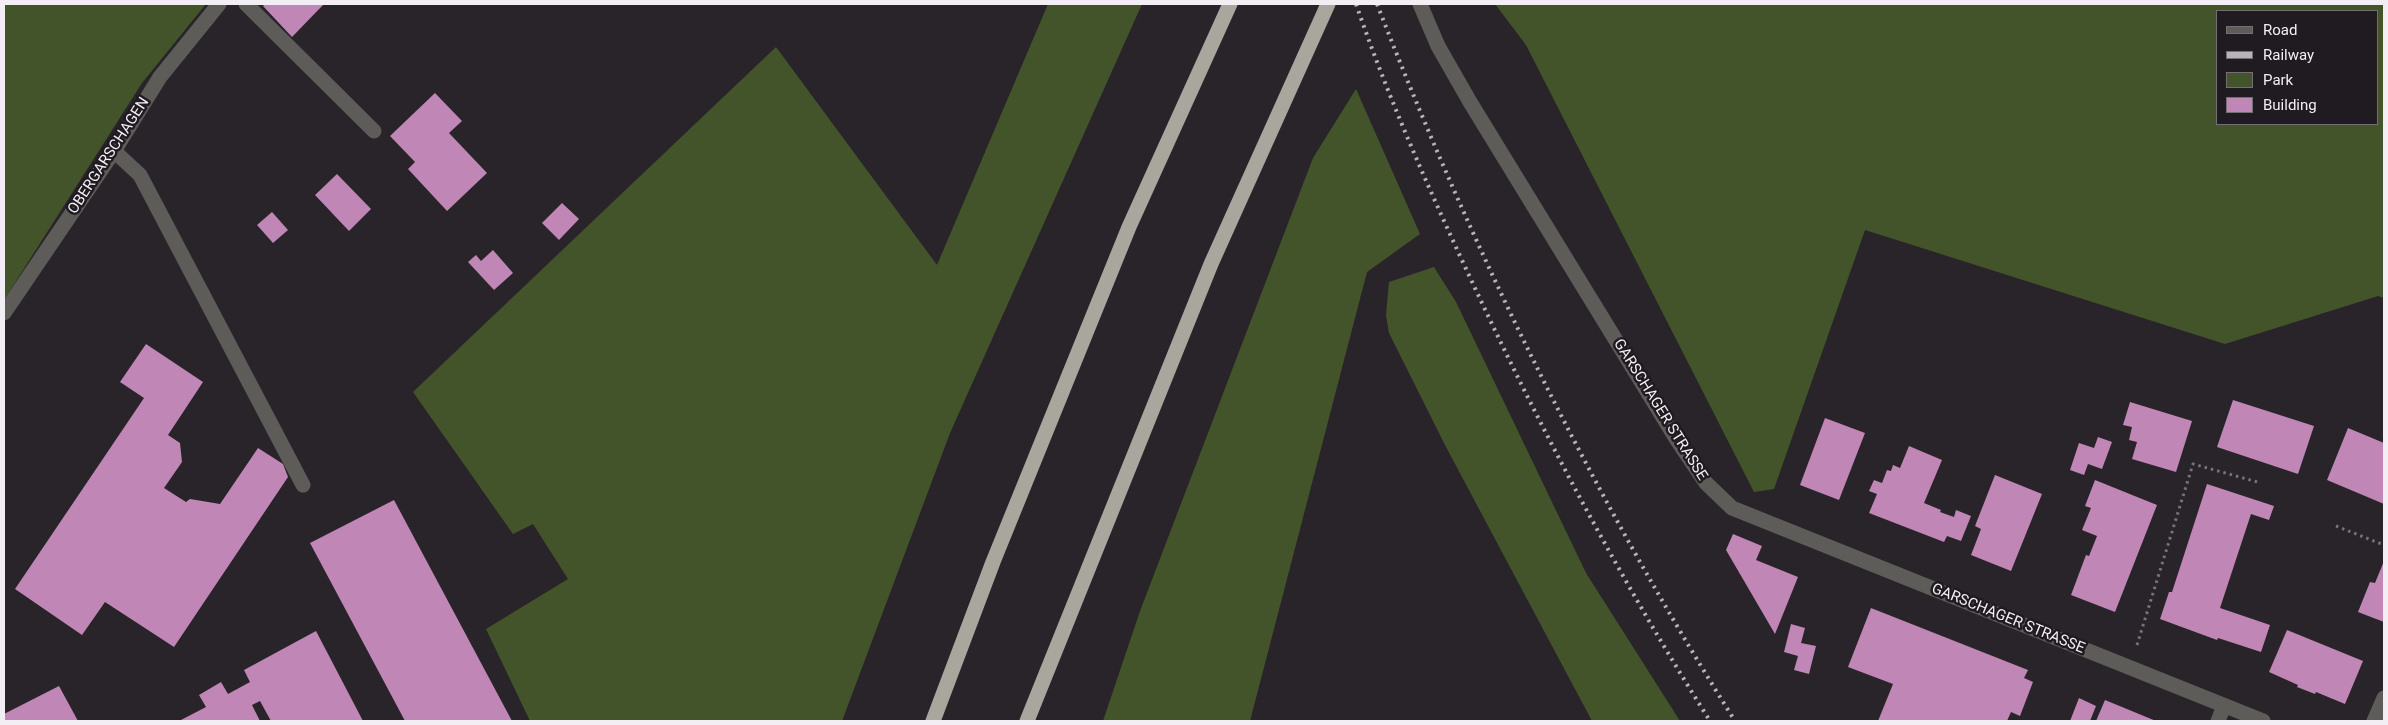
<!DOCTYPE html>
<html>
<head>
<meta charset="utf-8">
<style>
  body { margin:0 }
  #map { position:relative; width:2388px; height:725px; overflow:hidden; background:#29242a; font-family:Roboto,sans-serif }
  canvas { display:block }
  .frame { position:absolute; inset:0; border:5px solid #f2eef3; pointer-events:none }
  .legend { position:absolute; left:2216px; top:10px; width:162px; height:115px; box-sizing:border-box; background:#1f1b21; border:1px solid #736f75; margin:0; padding:6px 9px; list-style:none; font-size:15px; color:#f2eef3 }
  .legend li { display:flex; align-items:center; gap:10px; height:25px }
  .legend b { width:25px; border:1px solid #736f75 }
</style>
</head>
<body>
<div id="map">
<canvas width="2388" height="725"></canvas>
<div class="frame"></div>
<ul class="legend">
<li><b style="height:6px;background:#5d5c58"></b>Road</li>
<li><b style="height:6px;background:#b7b3b8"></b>Railway</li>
<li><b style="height:14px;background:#43542a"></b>Park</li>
<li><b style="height:14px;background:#c086b6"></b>Building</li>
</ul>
</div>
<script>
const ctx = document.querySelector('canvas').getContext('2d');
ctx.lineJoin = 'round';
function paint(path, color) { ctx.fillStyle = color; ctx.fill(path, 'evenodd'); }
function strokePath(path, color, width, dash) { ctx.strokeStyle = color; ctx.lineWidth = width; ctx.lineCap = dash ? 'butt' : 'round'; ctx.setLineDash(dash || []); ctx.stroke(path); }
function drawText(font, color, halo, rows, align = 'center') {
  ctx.font = font + ' Roboto,sans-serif'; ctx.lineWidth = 5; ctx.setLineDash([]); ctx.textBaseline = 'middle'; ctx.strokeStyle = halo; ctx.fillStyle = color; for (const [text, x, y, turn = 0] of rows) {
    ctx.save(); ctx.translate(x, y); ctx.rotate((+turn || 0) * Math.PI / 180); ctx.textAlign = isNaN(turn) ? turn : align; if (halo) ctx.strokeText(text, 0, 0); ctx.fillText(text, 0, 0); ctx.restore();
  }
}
paint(new Path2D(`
  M4 4H206L142 83 4 300Z
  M1048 4H1142L950 433 842 721H530L486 629 568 579 533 524 513 534 413 392 776 47 937 265Z
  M1495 4H2384V298L2378 296 2225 344 1865 230 1774 489 1754 492 1526 45ZM2377 11V124H2217V11Z
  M1356 89 1420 234 1367 272 1250 721H1103L1140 611 1313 158Z
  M1434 267 1456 302 1586 573 1680 721H1592L1446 447 1389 333 1386 315 1389 282Z`), '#43542a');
paint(new Path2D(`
  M265 4H324L292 37 263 6Z
  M435 93 462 121 449 133 487 173 447 211 408 169 415 162 390 136Z
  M337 174 371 209 349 231 315 195Z
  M562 203 579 219 559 240 542 223Z
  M272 212 288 230 273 243 257 225Z
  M493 250 513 273 494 290 468 262 476 255 481 261Z
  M146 344 203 382 168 435 180 443 182 462 164 488 186 502 190 499 220 504 258 448 283 464 288 477 174 647 105 602 82 635 15 589 144 398 120 382Z
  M2233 400 2314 426 2298 474 2217 447Z
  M2130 402 2192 421 2176 472 2132 459 2137 442 2129 440 2132 427 2123 425Z
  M1825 418 1865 433 1839 500 1800 485Z
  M2348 428 2384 443V504L2327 480Z
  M2098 437 2112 442 2102 469 2088 464 2084 475 2070 470 2079 443 2094 448Z
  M1909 446 1942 460 1924 503 1941 510 1940 512 1954 517 1956 510 1971 516 1961 541 1947 536 1944 542 1869 513 1877 494 1869 491 1874 480 1882 483 1887 470 1891 471 1893 465 1900 468Z
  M1995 475 2042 494 2011 571 1971 555 1981 529 1975 526Z
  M2095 480 2157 505 2115 612 2071 595 2086 555 2089 556 2097 536 2082 530 2091 508 2085 506Z
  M2207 484 2274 506 2269 520 2251 514 2220 608 2270 625 2261 652 2218 638 2217 640 2160 619 2169 592H2172Z
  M394 500 512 721H405L310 543Z
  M1733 534 1762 546 1756 560 1798 577 1775 634 1726 550Z
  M2384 561V622L2358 612 2370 582 2375 583Z
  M1871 608 2028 670 2024 678 2033 682 2020 716 2011 712 2007 721H1878L1893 684 1848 667Z
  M1791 624 1805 628 1801 643 1816 646 1809 674 1794 670 1798 656 1784 652Z
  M2287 630 2363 661 2345 704 2316 692 2315 694 2297 687 2298 685 2269 672Z
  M316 631 363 721H271L260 701 252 705 260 721H179L206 707 199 695 221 682 228 694 250 682 244 670Z
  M59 686 78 721H4V714Z
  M2079 698 2096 706 2090 721H2070Z
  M2105 700 2156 721H2096Z`), '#c086b6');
strokePath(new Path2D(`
  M2336 526 2384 545
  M2137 645 2193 464 2261 483`), '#79747a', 3, [2.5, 4]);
strokePath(new Path2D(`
  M246 4 374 131
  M114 151 140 175 303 485`), '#5d5c58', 15);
strokePath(new Path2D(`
  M1420 4 1438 46 1470 102 1677 440 1706 483 1732 508 2263 721
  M4 313 114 151 160 77 219 4
  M2218 721 2224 706
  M2374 721 2384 698`), '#5d5c58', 15);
strokePath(new Path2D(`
  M933 721 993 562 1129 227 1230 4
  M1027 721 1211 264 1328 4`), '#a9a69d', 15);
strokePath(new Path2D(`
  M1356 4C1389 100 1431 194 1474 286 1544 436 1622 582 1710 721
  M1377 4C1474 254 1592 494 1735 721`), '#b7b3b8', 4, [2.5, 5]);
drawText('15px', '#f2eef3', '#1f1b21', [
  ["OBERGARSCHAGEN",109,156,-57],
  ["GARSCHAGER STRASSE",1660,410,58],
  ["GARSCHAGER STRASSE",2008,619,22]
]);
</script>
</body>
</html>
